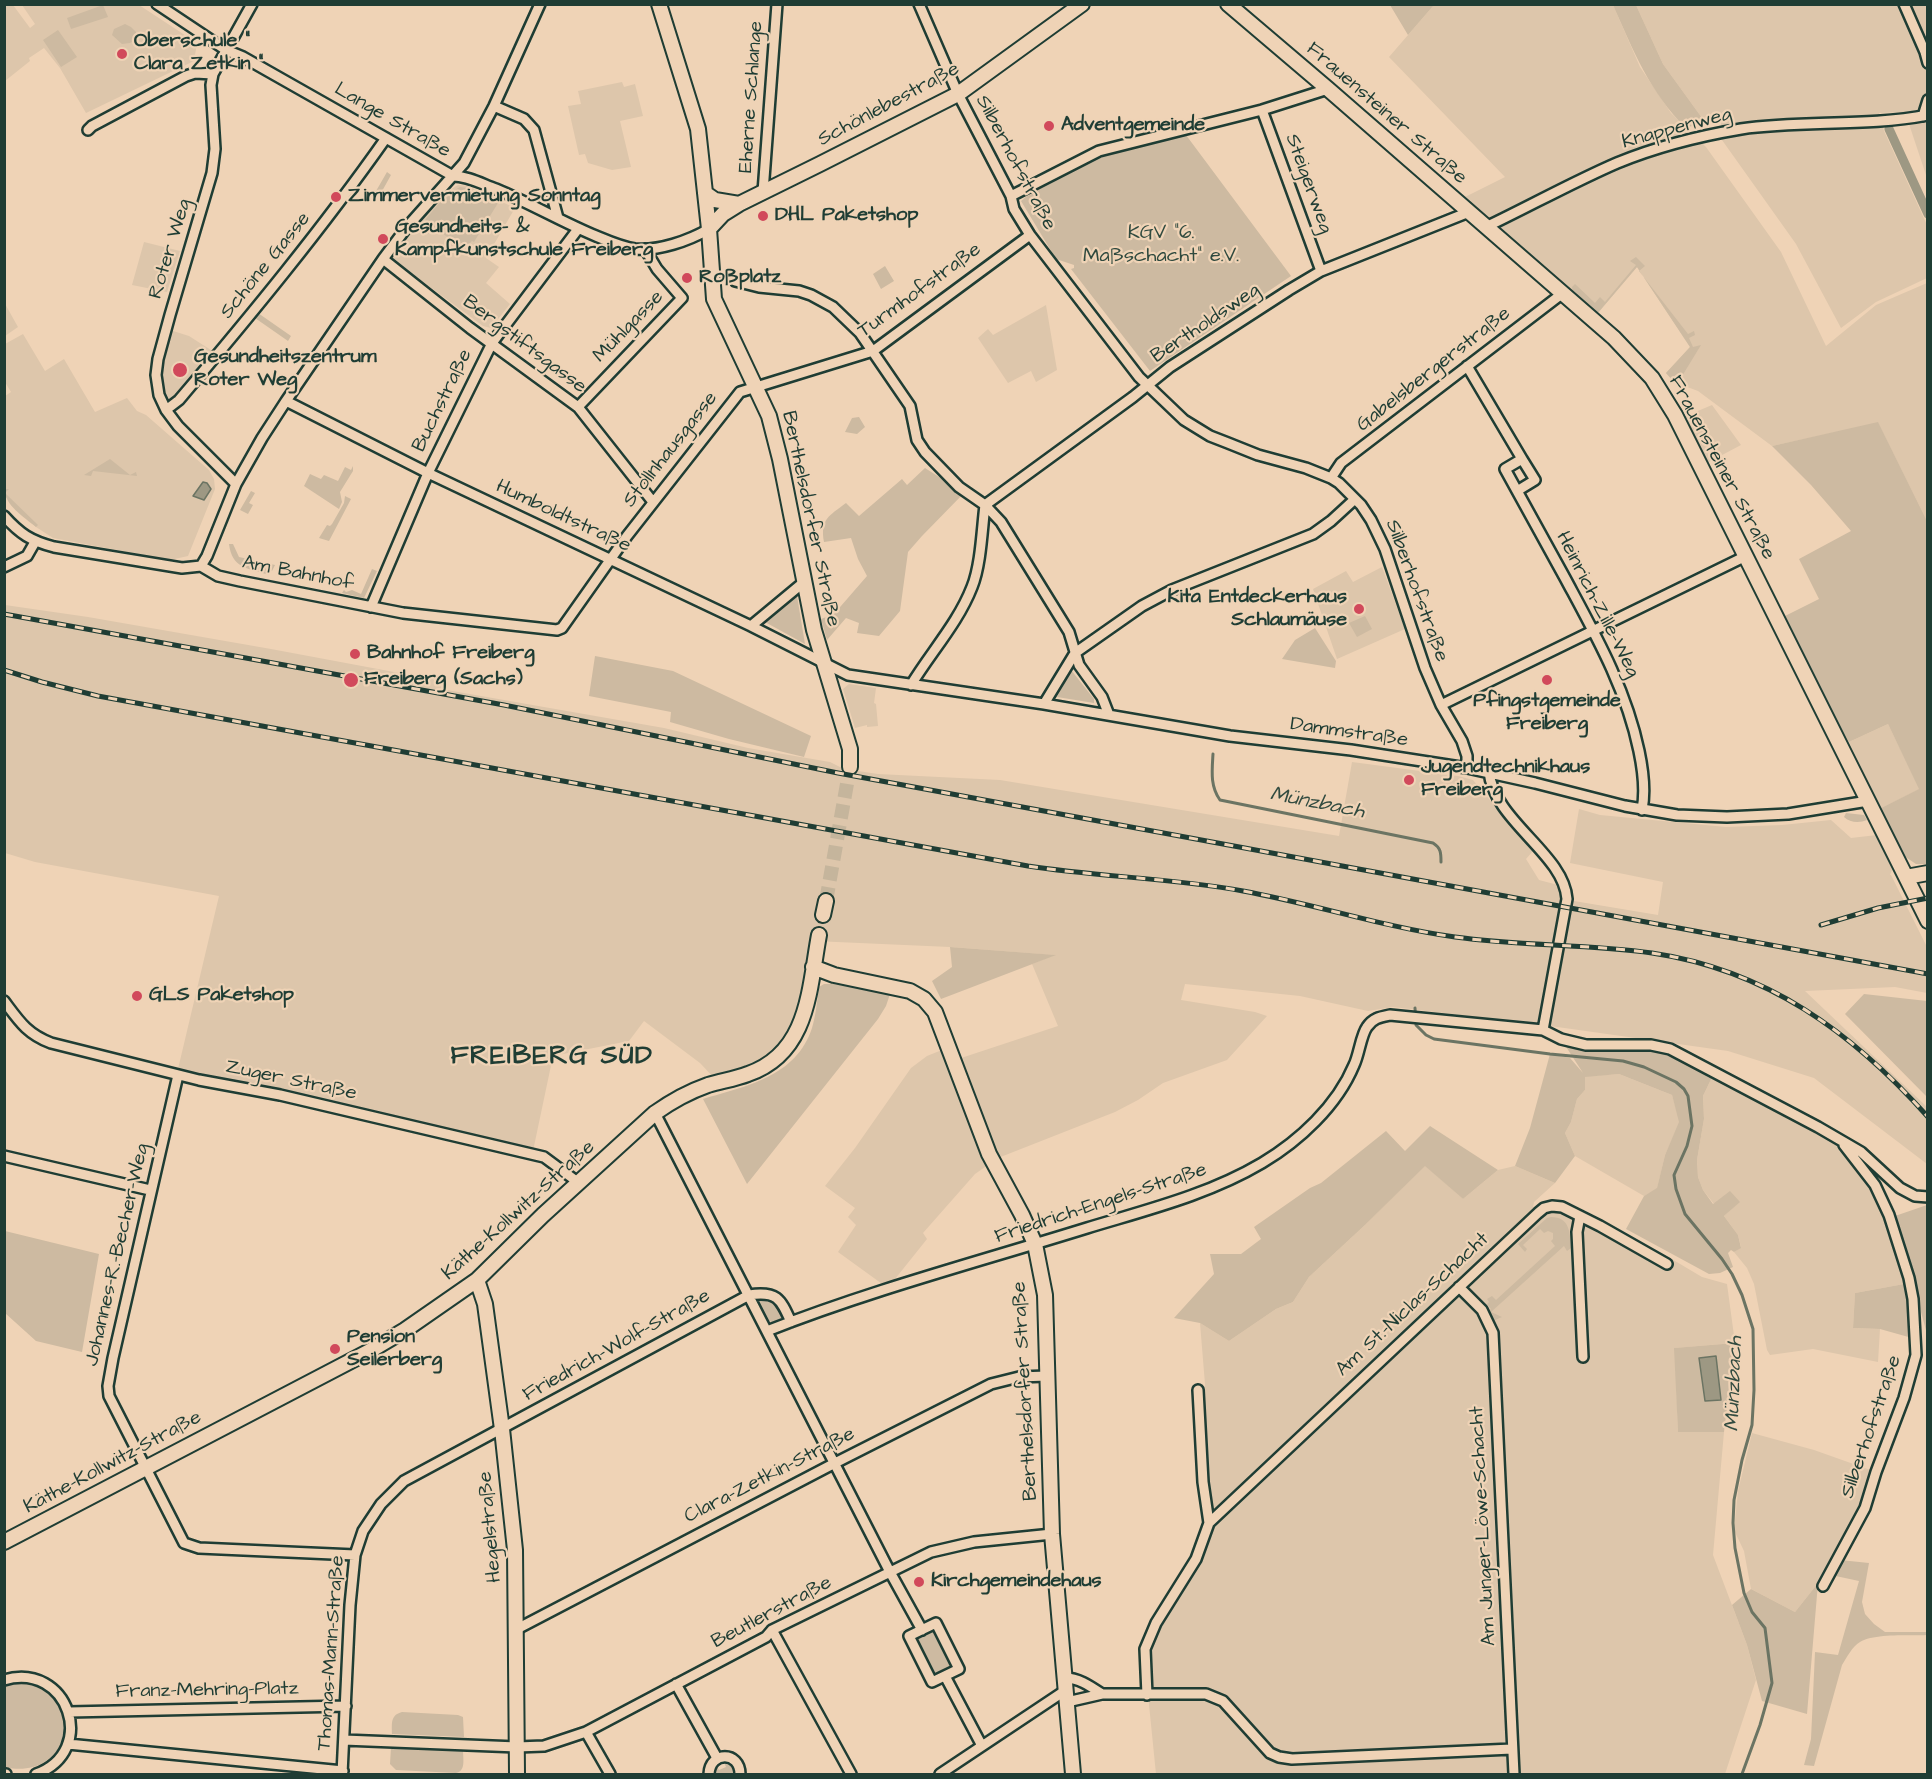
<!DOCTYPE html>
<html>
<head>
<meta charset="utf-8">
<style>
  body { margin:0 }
  #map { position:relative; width:1932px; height:1779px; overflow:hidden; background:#efd3b6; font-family:"Architects Daughter",sans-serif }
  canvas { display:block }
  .frame { position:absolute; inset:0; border:6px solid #1f3d34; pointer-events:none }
</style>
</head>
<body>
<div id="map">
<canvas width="1932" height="1779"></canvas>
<div class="frame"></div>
</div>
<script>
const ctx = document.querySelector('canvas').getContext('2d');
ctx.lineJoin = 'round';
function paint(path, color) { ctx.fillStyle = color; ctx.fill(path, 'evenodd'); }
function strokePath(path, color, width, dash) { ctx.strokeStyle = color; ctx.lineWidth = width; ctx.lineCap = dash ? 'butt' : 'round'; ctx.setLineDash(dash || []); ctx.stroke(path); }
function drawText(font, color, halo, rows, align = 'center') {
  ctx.font = font + ' "Architects Daughter",sans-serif'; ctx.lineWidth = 4.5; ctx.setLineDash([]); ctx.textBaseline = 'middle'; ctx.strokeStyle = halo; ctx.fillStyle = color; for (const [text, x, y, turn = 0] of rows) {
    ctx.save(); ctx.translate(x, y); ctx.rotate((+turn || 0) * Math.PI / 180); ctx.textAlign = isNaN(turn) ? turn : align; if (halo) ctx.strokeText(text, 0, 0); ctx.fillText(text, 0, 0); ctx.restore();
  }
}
paint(new Path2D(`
  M5 5H13L30 28 35 24 22 5H139L197 43 194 61 86 113 60 68 44 48 29 58 30 61 5 81Z
  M1434 5H1613L1640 67 1671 113 1706 147 1781 252 1826 346 1876 305 1927 283V521L1878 423 1772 446 1698 391 1674 382 1666 373 1690 347 1637 267 1597 314 1466 202 1465 197 1505 177 1389 57Z
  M1636 5H1927V178L1905 112 1879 113 1884 131 1927 225V278L1876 302 1841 328 1796 244 1722 140 1721 123 1719 117 1705 122 1663 64Z
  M622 82 624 87 635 84 643 116 620 121 631 167 612 170 588 163 585 154 579 155 568 106 581 104 578 91Z
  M458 185 468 186 515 208 486 258 499 267 486 283 510 304 491 328 483 326 392 259 416 227 445 193Z
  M144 242 180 251 167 292 132 285Z
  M4 302 18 327 5 336H4Z
  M1046 305 1057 370 1036 382 1031 371 1008 383 978 338 988 329 993 335Z
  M170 330 189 336 214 352 174 401H169L162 392 160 384V364Z
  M23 334 45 371 64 359 95 412 127 398 137 411 146 415 209 470 214 479 215 489 188 556 170 560 53 538 36 527 14 508 5 496V396L11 392 5 382V344Z
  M1712 405 1741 445 1707 463 1686 416Z
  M1382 567 1405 629 1337 659 1313 589 1346 571 1353 582Z
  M5 605 88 617 271 649 442 681 441 689 664 728 748 748 830 762 840 767 858 771 878 774 1000 780 1339 836 1352 762 1458 776 1473 780 1533 851 1526 859 1539 880 1558 885 1562 899 1658 915 1663 882 1570 863 1579 809 1600 815 1726 827 1782 825 1831 820 1851 838 1877 835 1892 870 1890 875H1891L1927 947V993L1895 987 1805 991 1927 1107V1164L1814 1078 1728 1051 1536 1024 1393 1007 1368 1011 1300 996 1185 984 1181 1000 1255 1012 1267 1016 1227 1060 1163 1083 1138 1100 1115 1112 998 1158 975 1174 923 1233 927 1239 895 1279 885 1286 838 1252 856 1225 848 1217 855 1208 825 1186 855 1148 911 1068 927 1056 942 1050 949 1062 1058 1026 1032 964 1054 955 950 947 814 941 795 1032 762 1063 715 1079 700 1063 644 1021 629 1041 553 1056 533 1151 178 1069 219 896 35 862 5 853Z
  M849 684 876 688 874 703 876 704 878 726 867 727V725L855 728 843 689Z
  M1888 724 1920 789 1881 808 1849 742Z
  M1714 1073 1843 1143 1875 1185 1909 1278 1904 1284 1855 1293 1853 1328 1880 1329 1878 1362 1813 1349 1770 1355 1767 1350 1754 1284 1747 1268 1734 1252 1741 1247 1738 1235 1724 1216 1739 1202 1714 1204 1703 1190 1698 1177 1697 1160 1704 1119 1703 1096Z
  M1619 1074 1672 1095 1680 1122 1665 1155 1657 1189 1644 1196 1575 1156 1565 1133 1571 1122 1577 1099 1585 1090V1076Z
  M1425 1165 1463 1199 1498 1170 1515 1166 1555 1183 1534 1202 1533 1207 1536 1210 1569 1207 1670 1258 1702 1277 1727 1284 1735 1343 1675 1348 1678 1432H1724L1713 1555 1747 1645 1756 1680 1725 1774H1156L1145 1665 1150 1642 1218 1513 1210 1508 1207 1479 1205 1384 1200 1323 1229 1341 1276 1309 1293 1302 1309 1277 1365 1225Z
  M1752 1433 1814 1450 1876 1472 1865 1508 1828 1575 1823 1573 1818 1583 1795 1612 1751 1589 1744 1551 1734 1530 1738 1491Z`), '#ddc6ab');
paint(new Path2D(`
  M103 5 108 17 71 29 67 18Z
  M1390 5H1434L1408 35Z
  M1613 5H1636L1663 64 1705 122 1686 128C1650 93 1633 50 1613 5Z
  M125 24 131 27 136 32V39L130 43 122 44 112 35 114 29Z
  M58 30 77 57 61 67 43 40Z
  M1186 135 1291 276 1150 371 1071 269 1074 268V265L1056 259 1021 201 1036 188 1094 155 1134 145V148Z
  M387 172 391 175 376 202 372 198Z
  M460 187 467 188 498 203 474 242 472 241 465 248H462L434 227 428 234 426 232 432 225 425 220 446 195Z
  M1636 257 1645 266 1639 271 1688 334 1694 331 1695 335 1689 338 1693 347 1701 345 1679 381 1674 382 1666 373 1690 347 1637 267 1597 314 1573 293 1572 287 1575 284 1595 303 1600 297 1605 302 1636 265 1630 261Z
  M885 266 894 281 881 289 873 274Z
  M258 313 291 336 288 341 255 318Z
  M859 417 865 427 857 434 845 432 852 418Z
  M1878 422 1927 521V864H1916L1904 856 1881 808 1919 789 1888 724 1849 742 1779 619 1819 599 1799 559 1851 531 1811 485 1772 446Z
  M110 459 130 475 136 472 137 476 93 471 91 476 84 475Z
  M353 466V471L340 492 342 502 339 509 304 486 310 474 321 479 324 475 338 481 345 467 351 470Z
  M925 468 964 493 922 536 908 552 900 611 879 636 857 633 859 623 846 618 827 640 821 619 834 614 867 576 858 559 851 538 824 542C820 519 829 516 846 503L859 516 902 479 907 485Z
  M5 489H9L5 493 38 525 36 527C24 517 4 505 5 489Z
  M251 491 255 493 249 503 253 505 248 514 240 510Z
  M345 496 351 499 329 541 319 538 327 525 330 526 332 524 344 503Z
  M229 544H233L239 557 275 565 272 571 269 570 266 574C247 568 232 568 229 544Z
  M372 569 377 571 364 598 342 593 344 590 346 592 352 590 361 594Z
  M797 596 805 644 765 622Z
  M1365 616 1372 629 1357 637 1349 623Z
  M1315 628 1336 661 1335 668 1282 659 1295 640Z
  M595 656 673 671 811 736 804 757 729 739 670 722 671 712 589 696Z
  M1071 670 1094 699V703L1057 697Z
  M1846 813 1864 815 1867 820C1860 823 1850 823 1844 817Z
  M950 947 1056 955 941 999 932 981 952 967Z
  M824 984H834L890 994 886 1006 878 1019 747 1184 703 1099C746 1086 796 1077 812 1028 816 1015 817 1001 819 987Z
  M1864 994 1927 1001V1097L1845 1014Z
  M1561 1039 1586 1045H1651L1714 1073 1703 1096 1704 1119 1697 1160 1698 1177 1703 1190 1713 1204 1730 1191 1740 1202 1724 1216 1738 1235 1741 1248 1734 1252 1731 1250 1728 1253 1733 1267 1720 1273 1709 1274 1626 1229 1644 1196 1657 1188 1665 1155 1679 1122 1672 1095 1619 1074 1585 1077V1090L1577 1099 1571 1122 1565 1133 1575 1156 1555 1183 1515 1166 1530 1128 1550 1054 1570 1058 1583 1073Z
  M1430 1126 1498 1170 1463 1199 1425 1166 1365 1225 1309 1277 1293 1302 1276 1309 1229 1341 1200 1323 1174 1318 1214 1274 1210 1254H1241L1261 1239 1254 1227 1310 1188 1321 1183 1386 1131 1405 1151Z
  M1927 1205V1334L1895 1216Z
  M1551 1217C1570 1217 1570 1233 1571 1248L1567 1251 1564 1246 1491 1312 1502 1317 1493 1321 1488 1312 1491 1309 1487 1304 1489 1302 1487 1299 1492 1296 1496 1300 1555 1246 1551 1241 1553 1239V1233L1548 1231 1544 1233 1540 1229 1523 1245 1527 1249 1525 1252 1518 1244 1547 1218Z
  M5 1231 99 1254 82 1352 36 1341 5 1313Z
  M1904 1284 1912 1338 1880 1329 1853 1328 1855 1293Z
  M763 1296 775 1300C779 1307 784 1312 780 1320L772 1322 766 1320 758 1304 759 1298Z
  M1735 1343 1724 1432H1678L1674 1348Z
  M1840 1560 1869 1563 1862 1602 1865 1614 1874 1624 1885 1632H1927V1635C1910 1636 1875 1633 1860 1642 1852 1647 1847 1657 1842 1665L1814 1766 1804 1765 1811 1739 1815 1652 1838 1655 1859 1581 1831 1575Z
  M1818 1583 1807 1714 1762 1701 1747 1645 1732 1605 1751 1589 1795 1612Z
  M933 1631 937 1633 951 1662 950 1667 940 1675 933 1674 916 1644C918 1635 923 1632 933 1631Z
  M31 1681C38 1685 47 1688 52 1693 86 1730 52 1779 5 1767L4 1683Z
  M402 1712 458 1715 463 1717 464 1737 392 1734C392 1724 390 1715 402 1712Z
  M391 1747 463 1750C463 1759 466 1771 456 1773L396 1770 390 1764Z
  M723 1760C732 1762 736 1766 736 1774H713V1769L716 1765 719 1770 726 1767Z`), '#cdbaa1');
const water = new Path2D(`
  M203 482 207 483 211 489 204 500 193 496Z
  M1716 1356 1721 1400 1705 1401 1699 1358Z`);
paint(water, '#9d9883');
strokePath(water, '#6b7463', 1.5);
strokePath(new Path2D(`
  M1213 754C1212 771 1210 786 1220 800L1433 843C1441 848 1441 853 1441 862
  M1415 1008 1416 1025 1426 1035 1434 1039 1550 1054 1623 1061 1644 1067 1676 1082 1684 1089 1688 1096 1692 1126 1687 1146 1674 1175 1676 1189 1685 1214 1722 1259 1732 1274 1742 1295 1753 1329 1754 1390 1752 1425 1742 1460 1734 1500 1733 1523 1735 1548 1744 1593 1752 1612 1765 1628 1772 1683 1760 1725 1742 1774`), '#6b7463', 3);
strokePath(new Path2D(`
  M1889 129 1928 214`), '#9d9883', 9);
strokePath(new Path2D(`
  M826 901 850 767`), '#c5b59c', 14, [14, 7]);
const street = new Path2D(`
  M157 4 226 50 243 57 453 176C468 176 482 184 496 189 530 203 562 222 596 236 608 241 621 247 635 249 659 251 688 241 709 229
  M919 4 958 94 1011 196 1014 209 1030 235 1139 377 1184 420 1210 436 1228 443 1258 455 1306 468 1331 478 1339 483 1361 505 1371 520 1385 549 1425 668 1441 705 1462 741 1467 756V768
  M1904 4 1925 52 1928 63
  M494 106 524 119 534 130 558 218
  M1262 110 1321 271
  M1923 116 1928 100
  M88 130 92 126 186 76 195 73 213 74
  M763 192 777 4
  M1011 196 1099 151 1262 110 1328 89
  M1486 227C1530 206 1573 182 1617 163 1656 147 1699 136 1741 129 1803 120 1866 127 1928 115
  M383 259 470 328 578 407 653 502
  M735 281 759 287 799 291 811 295 833 307 860 333 910 406 917 440 925 452 959 487 985 505 1001 522 1069 632 1079 665 1102 697 1109 715
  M1467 366 1522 459 1505 469C1525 506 1545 542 1565 578 1595 634 1626 688 1639 751 1643 770 1646 790 1642 810
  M286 401 428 473 751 626 848 675 1044 704 1230 736 1351 750 1467 768 1535 783 1625 806 1677 815 1727 817 1788 814 1868 801
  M578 407 682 298 657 269 645 249
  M166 410 179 400C251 315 322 229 386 138
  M1331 478 1341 463 1563 293
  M236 484 178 426 166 410 159 395 156 375 158 359 170 315 212 173 215 149 211 85 213 74 252 4
  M1517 491 1535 480 1522 459
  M985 505 1133 397 1170 367 1289 290 1321 271 1469 212
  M4 516C20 534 31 541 54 547L182 568 201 566 218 576 240 581 403 613 557 630 562 628 627 536 740 392 873 351 1030 235
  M201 566 207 556 236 484 262 438 286 401 383 259 407 227 464 163 494 106 540 4
  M4 567 27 556 35 542
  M371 607 428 473 492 343 578 229
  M751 626 804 582
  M911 685C931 652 958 623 972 587 981 565 982 529 985 505
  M1044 704 1075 653 1142 606 1172 590 1313 534 1331 521 1355 499
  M1441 705 1746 556
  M1489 772C1494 821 1564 854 1567 899L1543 1030
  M4 1001C19 1021 27 1034 51 1043L199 1080 280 1095 544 1157 579 1183
  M178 1075 113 1358 108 1386 109 1396 184 1543 199 1548 355 1555
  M655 1113 890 1572 922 1630
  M4 1156 150 1190
  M1580 1216 1577 1232 1583 1357
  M1459 1287 1482 1310 1493 1333 1514 1774
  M767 1331C871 1290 981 1261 1087 1228 1146 1210 1208 1195 1262 1163 1299 1141 1337 1106 1354 1065 1359 1055 1361 1035 1367 1027 1373 1018 1380 1017 1390 1015L1543 1030 1561 1039 1586 1045H1651L1670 1049 1818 1127 1861 1152 1900 1188 1915 1196 1928 1197
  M1198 1390 1203 1482 1209 1523
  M1823 1586 1865 1508 1876 1472 1904 1398 1916 1355 1913 1299 1909 1278 1889 1215 1875 1185 1844 1145
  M936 1623 959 1669 932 1682 909 1636Z
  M517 1629 835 1463 991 1384 1019 1377 1047 1376
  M772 1630 851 1774
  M945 1676 982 1746
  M1065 1678C1079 1678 1090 1686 1102 1694
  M4 1680C68 1661 99 1751 36 1774
  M676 1684 717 1758
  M1147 1695 1145 1649 1156 1623 1196 1559 1209 1523 1538 1213 1544 1208 1552 1206 1562 1207 1600 1226 1667 1264
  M1067 1702 1102 1694H1206L1223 1701 1270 1753 1279 1757 1292 1759 1512 1749
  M69 1712 346 1706
  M586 1732 610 1774
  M344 1740 517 1747 544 1746 586 1732 766 1637 772 1630 931 1552 974 1542 1052 1534
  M68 1744 343 1771
  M4 1774H6
  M342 1774 350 1605 355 1555 363 1531 381 1504 404 1481 749 1295C777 1291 780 1298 791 1322
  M709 1774C710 1751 740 1751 740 1774
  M940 1774 1066 1690`);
const secondary = new Path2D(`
  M659 4 698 129 709 229 714 299 769 416 780 459 814 630 850 749V767
  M1228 4 1328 89 1614 338 1652 378 1675 415 1928 921
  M705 193 715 200 739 204
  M709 229 723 214 739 204 820 164 958 94 1082 4
  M1906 877 1928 873
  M823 915 826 901
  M813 967 834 975 910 991 924 999 935 1012 989 1154 1022 1215 1035 1244 1045 1295 1052 1534 1073 1774
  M477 1280 485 1304 502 1429 515 1550 517 1774
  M4 1542 368 1352 405 1330 477 1280 543 1215 655 1113C672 1101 688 1092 708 1085 721 1081 735 1079 748 1074 809 1053 809 989 819 935`);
strokePath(street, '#1f3d34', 14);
strokePath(secondary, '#1f3d34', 18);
strokePath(street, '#efd3b6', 9);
strokePath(secondary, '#efd3b6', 14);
const rail = new Path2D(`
  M4 614 504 705 838 773 1928 974
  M4 670 42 682 98 696 1028 866C1099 877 1172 878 1243 891 1314 904 1383 927 1455 937 1520 946 1587 944 1652 953 1767 970 1852 1032 1928 1117
  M1821 925 1878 908 1928 898`);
strokePath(rail, '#1f3d34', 5);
strokePath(rail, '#efd3b6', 3, [9]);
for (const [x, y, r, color] of [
  [122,54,6,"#d1495b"],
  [1049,126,6,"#d1495b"],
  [336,197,6,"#d1495b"],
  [763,216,6,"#d1495b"],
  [383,239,6,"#d1495b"],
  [687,278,6,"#d1495b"],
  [180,370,8,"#d1495b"],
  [1359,609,6,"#d1495b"],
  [355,654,6,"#d1495b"],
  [351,680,8,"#d1495b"],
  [1547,680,6,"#d1495b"],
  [1409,780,6,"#d1495b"],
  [137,996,6,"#d1495b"],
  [335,1349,6,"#d1495b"],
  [919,1582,6,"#d1495b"]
]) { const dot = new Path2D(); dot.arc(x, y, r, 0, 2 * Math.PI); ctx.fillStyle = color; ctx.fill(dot); strokePath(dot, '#efd3b6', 2); }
drawText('bold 20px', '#1f3d34', '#efd3b6', [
  ["Oberschule \"",134,42],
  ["Clara Zetkin \"",134,65],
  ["Adventgemeinde",1061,126],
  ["Zimmervermietung Sonntag",348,197],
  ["DHL Paketshop",775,216],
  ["Gesundheits- &",395,228],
  ["Kampfkunstschule Freiberg",395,251],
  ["Roßplatz",699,278],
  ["Gesundheitszentrum",194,358],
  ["Roter Weg",194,381],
  ["Kita Entdeckerhaus",1347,598,"right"],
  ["Schlaumäuse",1347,621,"right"],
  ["Bahnhof Freiberg",367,654],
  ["Freiberg (Sachs)",364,680],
  ["Pfingstgemeinde",1547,702,"center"],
  ["Freiberg",1547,725,"center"],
  ["Jugendtechnikhaus",1421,768],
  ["Freiberg",1421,791],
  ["GLS Paketshop",149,996],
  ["Pension",347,1338],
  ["Seilerberg",347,1361],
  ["Kirchgemeindehaus",931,1582]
], 'left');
drawText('20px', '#1f3d34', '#efd3b6', [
  ["Eherne Schlange",752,97,-86],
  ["Schönlebestraße",889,105,-28],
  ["Frauensteiner Straße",1386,114,41],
  ["Lange Straße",392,121,30],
  ["Knappenweg",1677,129,-15],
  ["Silberhofstraße",1015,163,62],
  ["Steigerweg",1308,184,70],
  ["Roter Weg",171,249,-73],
  ["Schöne Gasse",266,266,-51],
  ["Turmhofstraße",920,291,-36],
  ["Bertholdsweg",1206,324,-34],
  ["Mühlgasse",629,327,-46],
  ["Bergstiftsgasse",524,345,37],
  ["Gabelsbergerstraße",1434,370,-38],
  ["Buchstraße",443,401,-64],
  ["Stollnhausgasse",671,450,-52],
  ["Frauensteiner Straße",1721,468,62],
  ["Humboldtstraße",563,517,25],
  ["Berthelsdorfer Straße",810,519,78],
  ["Am Bahnhof",298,574,11],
  ["Silberhofstraße",1416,591,70],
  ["Heinrich-Zille-Weg",1597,605,63],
  ["Dammstraße",1349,733,8],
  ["Zuger Straße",291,1081,12],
  ["Friedrich-Engels-Straße",1101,1204,-18],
  ["Käthe-Kollwitz-Straße",519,1211,-42],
  ["Johannes-R.-Becher-Weg",118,1255,-77],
  ["Am St.-Niclas-Schacht",1413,1305,-43],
  ["Friedrich-Wolf-Straße",617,1346,-29],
  ["Berthelsdorfer Straße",1026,1391,-93],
  ["Silberhofstraße",1872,1427,-71],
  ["Käthe-Kollwitz-Straße",113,1463,-28],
  ["Clara-Zetkin-Straße",770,1476,-27],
  ["Am Junger-Löwe-Schacht",1484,1526,-93],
  ["Hegelstraße",491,1527,-95],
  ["Beutlerstraße",772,1613,-28],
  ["Thomas-Mann-Straße",332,1653,-86],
  ["Franz-Mehring-Platz",207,1691,-1]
]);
drawText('20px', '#304a3f', '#efd3b6', [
  ["KGV \"6.",1161,234],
  ["Maßschacht\" e.V.",1161,257]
]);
drawText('italic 21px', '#324b40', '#efd3b6', [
  ["Münzbach",1317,804,11],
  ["Münzbach",1735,1384,-88]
]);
ctx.letterSpacing = '1.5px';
drawText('bold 26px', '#1f3d34', '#efd3b6', [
  ["FREIBERG SÜD",552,1058]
]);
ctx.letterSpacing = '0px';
</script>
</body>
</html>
